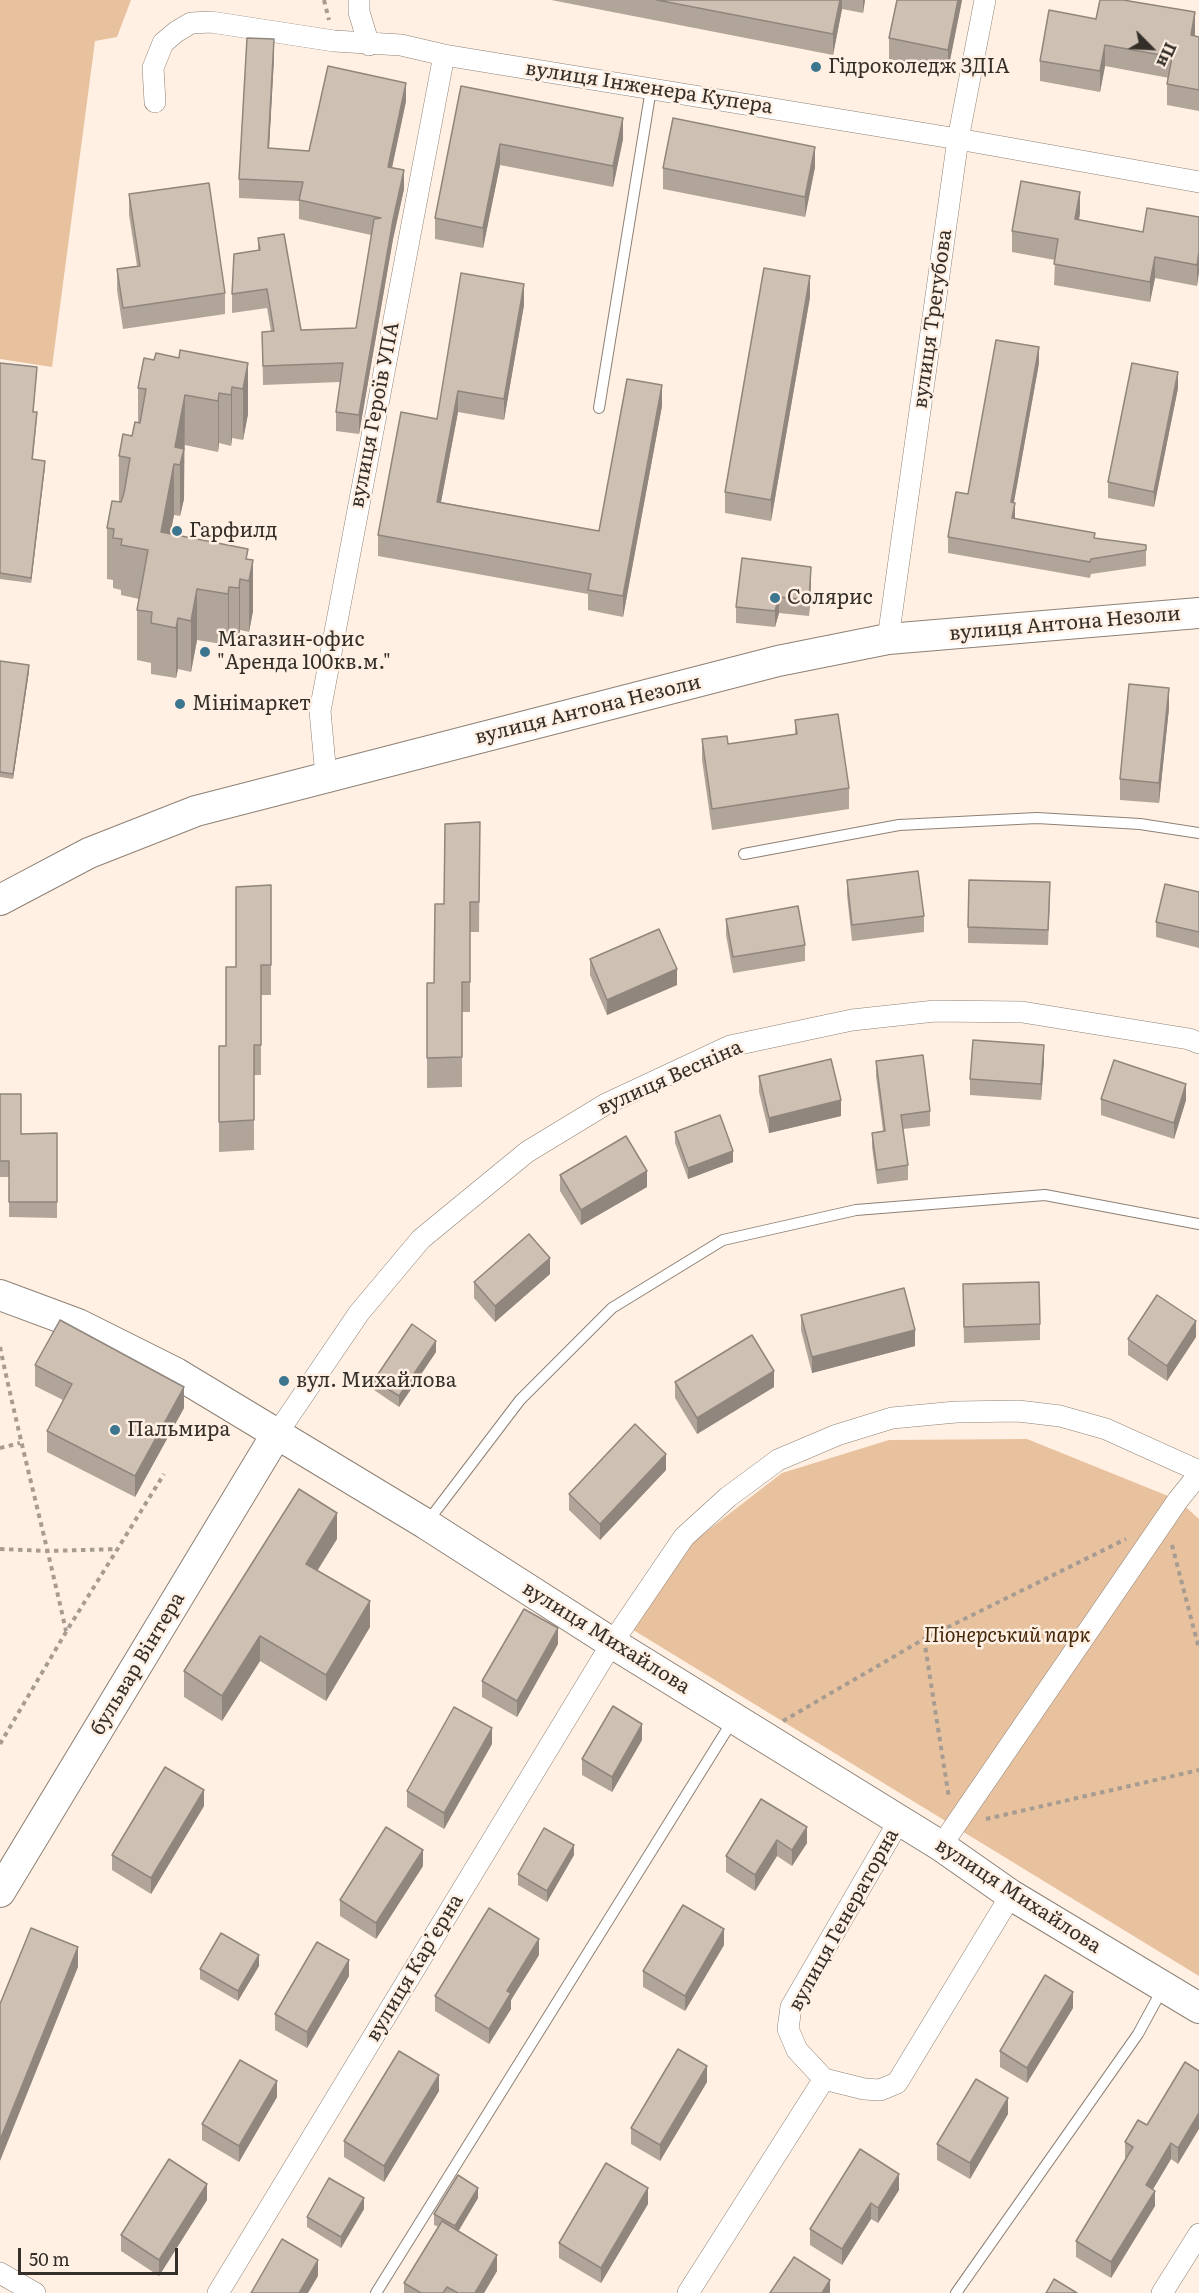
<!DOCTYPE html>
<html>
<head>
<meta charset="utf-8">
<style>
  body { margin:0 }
  #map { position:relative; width:1199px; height:2293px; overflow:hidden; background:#fff0e3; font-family:Literata,serif }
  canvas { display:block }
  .north { position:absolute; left:1121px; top:18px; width:60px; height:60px; -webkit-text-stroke:4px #fff0e3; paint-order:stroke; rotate:114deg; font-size:16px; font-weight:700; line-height:24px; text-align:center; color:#352f2a }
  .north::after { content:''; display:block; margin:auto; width:21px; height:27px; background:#352f2a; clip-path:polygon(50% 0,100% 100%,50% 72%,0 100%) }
  .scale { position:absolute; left:18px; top:2248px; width:160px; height:27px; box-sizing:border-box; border:3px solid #352f2a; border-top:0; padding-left:8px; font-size:18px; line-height:21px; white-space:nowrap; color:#352f2a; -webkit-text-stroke:4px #fff0e3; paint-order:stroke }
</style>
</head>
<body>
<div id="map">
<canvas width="1199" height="2293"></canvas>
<div class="north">Пн</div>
<div class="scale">50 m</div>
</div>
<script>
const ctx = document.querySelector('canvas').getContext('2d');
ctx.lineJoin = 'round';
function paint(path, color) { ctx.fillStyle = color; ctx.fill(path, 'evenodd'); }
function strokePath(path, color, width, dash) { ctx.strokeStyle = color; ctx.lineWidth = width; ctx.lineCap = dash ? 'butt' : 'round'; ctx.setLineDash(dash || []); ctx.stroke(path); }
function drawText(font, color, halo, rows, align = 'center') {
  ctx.font = font + ' Literata,serif'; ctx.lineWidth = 5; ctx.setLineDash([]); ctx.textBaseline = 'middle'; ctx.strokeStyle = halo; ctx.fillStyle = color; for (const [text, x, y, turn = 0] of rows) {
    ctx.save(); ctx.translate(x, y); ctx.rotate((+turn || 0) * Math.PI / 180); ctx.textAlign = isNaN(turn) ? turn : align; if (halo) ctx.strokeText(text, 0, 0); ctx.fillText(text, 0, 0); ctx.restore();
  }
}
paint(new Path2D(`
  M0 0H131L117 37 95 41 52 367 0 359Z
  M1027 1439 1178 1500 1199 1519V1976L630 1628 685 1548 782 1473 889 1440Z`), '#e8c19e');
const lane = new Path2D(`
  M599 408 651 89
  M744 854 899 825 1037 818 1140 824 1199 833
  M428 1521 520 1400 612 1308 723 1240 856 1210 1045 1195 1199 1224
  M376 2293 733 1720
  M956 2293 1138 2034 1163 1988`);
const street = new Path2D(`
  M359 0V12L369 45
  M155 102 153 68 163 43 176 32 191 23 211 22 334 41 401 45 444 55 958 139 1199 182
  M888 639 958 139 985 0
  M326 776 320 711 444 55
  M276 1435 359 1313 421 1239 527 1152 606 1104 730 1046 852 1020 935 1011 1022 1012 1189 1039 1199 1043
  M899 1821 791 2007 788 2029 797 2050 824 2079 864 2089 880 2090 897 2083 1011 1895
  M941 1846 1178 1500 1199 1474
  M0 2273 35 2293
  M218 2293 612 1643 684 1537 728 1497 778 1460 837 1435 892 1418 956 1412 1018 1411 1060 1416 1106 1429 1199 1471
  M688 2293 824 2079
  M1162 2293 1199 2234`);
const secondary = new Path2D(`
  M0 900 89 853 196 811 778 661 888 639 1199 613
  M0 1295 78 1324 176 1373 426 1524 612 1643 941 1846 1011 1895 1199 2008
  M0 1892 276 1435`);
strokePath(lane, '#8d8075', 12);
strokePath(street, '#8d8075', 22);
strokePath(secondary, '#8d8075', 32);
strokePath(new Path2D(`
  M324 0 329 20
  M0 1347C20 1442 45 1536 66 1631
  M0 1448 20 1443
  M1172 1545 1199 1649
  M0 1549 48 1551 118 1549
  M924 1639 949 1798
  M783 1721 924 1639 1126 1539
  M0 1744 66 1632 164 1474
  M986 1819 1199 1770`), '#a79c92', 4, [4.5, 4.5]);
strokePath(lane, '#fff', 10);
strokePath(street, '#fff', 21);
strokePath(secondary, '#fff', 30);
paint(new Path2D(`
  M551 0H865L863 13 842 9 833 55Z
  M897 0H962L948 70 889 59V38Z
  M1096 19 1195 33V36L1199 37V111L1167 105V84L1169 78 1105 66 1100 92 1040 81V61Z
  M274 58 269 148 309 151 406 101 392 168 404 189 393 239 359 434 336 431V412L340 382 263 385 262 332 271 331 267 308 232 313V294L258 250V238L301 330 356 328 371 235 299 219V201L239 198V179Z
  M461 86 623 139 613 187 500 165 483 248 435 239V218Z
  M815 167 805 217 663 189V168Z
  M129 194 225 293V314L123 329 117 290V269L137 266 129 215Z
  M1080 213 1079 220 1143 232 1199 217 1197 286 1155 278 1150 302 1054 285 1055 260 1012 252V231Z
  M810 297 771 521 725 513V492Z
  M524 305 504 420 458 412 441 502 599 531 662 406 623 617 588 610V594L378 556V535L437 419Z
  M179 358 248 363V414L243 440 232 438 231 446 219 443 218 452 185 445 184 450V499L180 516 174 515 170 534 248 559 253 611 249 632 240 630 239 639 229 637 228 645 197 640 191 672 178 669 176 678 151 674V663L137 660V610L139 599 121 595V590L113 588V580L107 579V528L119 502V456L132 436 138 423V388L154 360Z
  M0 363 37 372 33 412 37 417 33 459 45 466 31 583 0 579Z
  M1039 363 1014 502 1015 519 1095 539 1146 545V566L1091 574 1090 578 948 553V537L968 494Z
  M1178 388 1154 507 1108 498V482Z
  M811 583 809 616 779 613 775 627 736 623V607Z
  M0 661 29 671 13 779 0 777Z
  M1169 708 1159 803 1120 800V779Z
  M795 720 849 788V809L712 830 702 760V739L728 744 795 734Z
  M480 822 479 932H470V1012H462V1087L427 1088V983H434L444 904Z
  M847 880 924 916V932L852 941 847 895Z
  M271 885V995H261V1075H254V1150L219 1152V1046H226L236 967Z
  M1199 892V948L1156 937V922Z
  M1050 898 1048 945 968 943V927Z
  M726 919 805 945V961L733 973 726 935Z
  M590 959 677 985 607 1015 590 975Z
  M876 1061 930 1111V1126L903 1129 908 1165V1180L877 1184 872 1147V1133L883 1131 876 1076Z
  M1044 1061 1041 1100 970 1095V1079Z
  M759 1076 841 1116 769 1133 759 1092Z
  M0 1094 21 1134 57 1133V1218L9 1217V1177H0Z
  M1101 1099 1186 1100 1174 1139 1101 1115Z
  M675 1132 733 1162 688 1179 675 1143Z
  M560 1175 647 1187 581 1225 560 1191Z
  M550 1274 495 1322 474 1298V1282Z
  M963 1300 1040 1324V1340L964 1343Z
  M801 1315 915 1346 812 1373 801 1330Z
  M1196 1337 1167 1381 1128 1355V1339Z
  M436 1352 399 1407 374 1390V1380Z
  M35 1365 184 1408 135 1497 47 1452V1431L63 1400 35 1386Z
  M675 1382 774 1387 697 1434 675 1398Z
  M666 1470 600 1540 569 1510V1494Z
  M337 1539 317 1570 370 1627 326 1701 260 1661 222 1721 184 1697V1671Z
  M558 1644 517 1717 482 1697V1681Z
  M642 1740 612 1792 582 1775V1759Z
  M492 1744 444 1829 407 1807V1791Z
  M761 1799 807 1843 792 1866 777 1856 755 1891 726 1872V1856Z
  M204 1806 151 1894 112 1870V1855Z
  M574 1855 547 1902 518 1885V1874Z
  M423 1866 376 1939 340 1916V1900Z
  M724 1945 685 2011 643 1987V1971Z
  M539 1955 511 2000V2009L489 2044 435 2011V1996Z
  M259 1966 238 2001 200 1979V1969Z
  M349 1976 307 2048 275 2030V2014Z
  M1073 2008 1027 2083 1000 2067V2051Z
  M1185 2062 1178 2164 1171 2159 1153 2189 1155 2206 1111 2278 1076 2257V2241L1126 2159 1125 2158V2142L1147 2125Z
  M707 2082 660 2161 631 2144V2128Z
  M439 2091 384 2182 344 2157V2141Z
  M277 2097 239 2162 202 2140V2124Z
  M1008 2114 970 2179 937 2160V2144Z
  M899 2190 878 2223 871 2219 842 2265 810 2245V2229Z
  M478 2198 458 2231 497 2271 484 2293H404V2283L439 2227 434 2225V2214Z
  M207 2200 159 2276 121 2251V2235Z
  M648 2204 601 2283 559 2258V2243Z
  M364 2209 341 2248 307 2227V2217Z`), '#b1a59a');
paint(new Path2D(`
  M840 0H842V9L833 55V34Z
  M863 0H865L863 13Z
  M958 0H962L948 70V50Z
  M1195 12V33L1191 56V35Z
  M274 39V58L268 167V148Z
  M1105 45V66L1100 92V71Z
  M406 83V101L388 186V167Z
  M623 118V139L613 187V166Z
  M500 144V165L483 248V228Z
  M815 147V167L805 217V197Z
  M404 170V189L393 239 359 434V415L393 220Z
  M1080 192V213L1075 240V219Z
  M1199 252V273L1197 286V265Z
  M1155 257V278L1150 302V282Z
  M810 276V297L771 521V500Z
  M524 284V305L504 420V399Z
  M1039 347V363L1011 518V502Z
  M248 363V414L243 440V389Z
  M1178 372V388L1154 507V492Z
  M662 385V406L623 617V596Z
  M232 387V438L231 446V395Z
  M458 391V412L437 523V502Z
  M219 393V443L218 452V401Z
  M185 395 184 499 180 516V465L175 447Z
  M45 461V466L31 583V578Z
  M174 464V515L161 583V532Z
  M1015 503V519L1012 518Z
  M253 560V611L249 632V581Z
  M811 567V583L809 616V600Z
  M240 579V630L239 639V588Z
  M229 587V637L228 645V594Z
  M197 589V640L191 672V621Z
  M779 597V613L775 627V611Z
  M178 618V669L176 678V628Z
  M29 665V671L13 779V774Z
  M1169 688V708L1159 803V783Z
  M677 969V985L607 1015V1000Z
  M1044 1045V1061L1041 1100V1084Z
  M1186 1084V1100L1174 1139V1123Z
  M841 1100V1116L769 1133V1118Z
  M733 1151V1162L688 1179V1168Z
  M647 1171V1187L581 1225V1210Z
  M550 1258V1274L495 1322V1306Z
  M1196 1321V1337L1167 1381V1366Z
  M915 1330V1346L812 1373V1357Z
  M436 1341V1352L399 1407V1396Z
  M774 1371V1387L697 1434V1418Z
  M184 1387V1408L135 1497V1476Z
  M666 1454V1470L600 1540V1524Z
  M337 1513V1539L306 1589V1564Z
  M370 1601V1627L326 1701V1675Z
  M558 1628V1644L517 1717V1701Z
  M260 1636V1661L222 1721V1696Z
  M642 1724V1740L612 1792V1777Z
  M492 1728V1744L444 1829V1813Z
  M204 1790V1806L151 1894V1878Z
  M807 1827V1843L792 1866V1850Z
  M777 1840V1856L755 1891V1875Z
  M574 1845V1855L547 1902V1891Z
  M423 1850V1866L376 1939V1923Z
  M724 1929V1945L685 2011V1996Z
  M539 1939V1955L511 2000V2009L489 2044V2029L507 1991Z
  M78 1947V1967L0 2161V2140Z
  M259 1955V1966L238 2001V1991Z
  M349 1960V1976L307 2048V2032Z
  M1073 1992V2008L1027 2083V2068Z
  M707 2066V2082L660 2161V2145Z
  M439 2075V2091L384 2182V2166Z
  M277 2081V2097L239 2162V2146Z
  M1008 2098V2114L970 2179V2163Z
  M1199 2113V2129L1178 2164V2148Z
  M1171 2143V2159L1146 2201V2185Z
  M899 2174V2190L878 2223V2208Z
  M207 2184V2200L159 2276V2260Z
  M478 2188V2198L455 2237V2226Z
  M648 2188V2204L601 2283V2268Z
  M1155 2191V2206L1111 2278V2262Z
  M364 2198V2209L341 2248V2237Z
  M871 2203V2219L842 2265V2249Z
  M497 2255V2271L484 2293H475Z
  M318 2260V2276L308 2293H299Z
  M830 2280V2293H822Z`), '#90867d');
const building = new Path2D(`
  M657 0H840L833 34Z
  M897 0H958L948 50 889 38Z
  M1100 0H1123L1195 12 1191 35 1199 37V90L1167 84 1172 57 1105 45 1100 71 1040 61 1049 10 1096 19Z
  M247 38 274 39 268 148 309 151 328 66 406 83 388 167 404 170 393 220 359 415 336 412 343 363 263 366 262 332 274 331 267 289 232 294 234 254 260 250 258 238 284 234 301 330 356 328 374 219 381 218 299 200 303 182 239 179Z
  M461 86 623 118 613 166 500 144 483 228 435 218Z
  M673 118 815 147 805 197 663 168Z
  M1021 181 1080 192 1075 219 1143 232 1147 208 1199 217V252L1197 265 1155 257 1150 282 1054 264 1058 239 1012 231Z
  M209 183 225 293 123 308 117 269 140 266 129 194Z
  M764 268 810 276 771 500 725 492Z
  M461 273 524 284 504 399 458 391 437 502 599 531 627 379 662 385 623 596 588 590 591 574 378 535 401 412 437 419Z
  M996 340 1039 347 1011 502 1015 503 1012 518 1095 533 1094 538 1146 545V550L1091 559 1090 562 948 537 956 492 968 494Z
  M180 350 248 363 243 389 232 387 231 395 219 393 218 401 185 395 175 447 184 449 180 465 174 464 161 532 248 549 246 559 253 560 249 581 240 579 239 588 229 587 228 594 197 589 191 621 178 618 176 628 151 623 152 612 137 610 148 550 121 545 122 539 113 538 114 529 107 528 112 501 121 502 124 493 130 458 119 456 123 434 132 436 135 422 140 423 146 389 138 388 144 358 154 360 156 353 179 358Z
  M0 363 37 367 33 412H37L32 459 45 461 31 578 0 573Z
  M1132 363 1178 372 1154 492 1108 482Z
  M742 558 811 567 809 600 779 597 775 611 736 607Z
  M0 661 29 665 13 774 0 772Z
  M1129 684 1169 688 1159 783 1120 779Z
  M838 714 849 788 712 809 702 739 727 736 728 744 797 734 795 720Z
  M480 822 479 902H470V982H462V1057L427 1058V983H434L435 904H444L445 824Z
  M918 871 924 916 852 925 847 880Z
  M969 880 1050 882 1048 930 968 927Z
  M1165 884 1199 892V932L1156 922Z
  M271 885V965H261V1045H254V1120L219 1122V1046H226V967H236V887Z
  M798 906 805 945 733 957 726 919Z
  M659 929 677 969 607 1000 590 959Z
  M973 1040 1044 1045 1041 1084 970 1079Z
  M923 1055 930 1111 901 1115 908 1165 877 1170 872 1133 885 1131 876 1061Z
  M831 1059 841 1100 769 1118 759 1076Z
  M1114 1060 1186 1084 1174 1123 1101 1099Z
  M0 1094H21V1134L57 1133V1202H9V1161H0Z
  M720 1115 733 1151 688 1168 675 1132Z
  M626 1136 647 1171 581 1210 560 1175Z
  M529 1234 550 1258 495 1306 474 1282Z
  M1039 1282 1040 1324 964 1327 963 1284Z
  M904 1288 915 1330 812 1357 801 1315Z
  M1157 1295 1196 1321 1167 1366 1128 1339Z
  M60 1320 184 1387 135 1476 47 1431 72 1384 35 1365Z
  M412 1324 436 1341 399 1396 374 1380Z
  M752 1335 774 1371 697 1418 675 1382Z
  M635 1424 666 1454 600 1524 569 1494Z
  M299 1489 337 1513 306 1564 370 1601 326 1675 260 1636 222 1696 184 1671Z
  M524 1609 558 1628 517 1701 482 1681Z
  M613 1706 642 1724 612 1777 582 1759Z
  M454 1707 492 1728 444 1813 407 1791Z
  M165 1767 204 1790 151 1878 112 1855Z
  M761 1799 807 1827 792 1850 777 1840 755 1875 726 1856Z
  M386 1827 423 1850 376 1923 340 1900Z
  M544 1828 574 1845 547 1891 518 1874Z
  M683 1905 724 1929 685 1996 643 1971Z
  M489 1908 539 1939 507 1991 511 1993 489 2029 435 1996Z
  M31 1928 78 1947 0 2140V2004Z
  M221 1933 259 1955 238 1991 200 1969Z
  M317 1942 349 1960 307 2032 275 2014Z
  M1045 1975 1073 1992 1027 2068 1000 2051Z
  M678 2049 707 2066 660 2145 631 2128Z
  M399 2051 439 2075 384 2166 344 2141Z
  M240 2060 277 2081 239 2146 202 2124Z
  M1185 2062 1199 2071V2113L1178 2148 1171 2143 1146 2185 1155 2191 1111 2262 1076 2241 1133 2147 1125 2142 1138 2120 1147 2125Z
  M976 2079 1008 2098 970 2163 937 2144Z
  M860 2149 899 2174 878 2208 871 2203 842 2249 810 2229Z
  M169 2159 207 2184 159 2260 121 2235Z
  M606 2163 648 2188 601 2268 559 2243Z
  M458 2175 478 2188 455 2226 434 2214Z
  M329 2178 364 2198 341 2237 307 2217Z
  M442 2221 497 2255 475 2293H458L447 2287 443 2293H421L404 2283Z
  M282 2239 318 2260 299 2293H251Z
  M794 2257 830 2280 822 2293H770Z
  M1054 2279 1077 2293H1046Z`);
paint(building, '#cec0b3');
strokePath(building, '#90867d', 1.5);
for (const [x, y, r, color] of [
  [816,67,6,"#3b768e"],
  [177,531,6,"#3b768e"],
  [775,598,6,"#3b768e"],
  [205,652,6,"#3b768e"],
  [180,704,6,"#3b768e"],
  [284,1381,6,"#3b768e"],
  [115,1430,6,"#3b768e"]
]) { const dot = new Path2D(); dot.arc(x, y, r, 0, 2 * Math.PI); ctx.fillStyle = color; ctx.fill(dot); strokePath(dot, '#fff0e3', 2); }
drawText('20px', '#352f2a', '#fff0e3', [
  ["Гідроколедж ЗДIА",828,67],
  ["Гарфилд",189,531],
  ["Солярис",787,598],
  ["Магазин-офис",217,640],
  ["\"Аренда 100кв.м.\"",217,663],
  ["Мінімаркет",192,704],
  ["вул. Михайлова",296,1381],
  ["Пальмира",127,1430]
], 'left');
drawText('20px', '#352f2a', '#fff0e3', [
  ["вулиця Інженера Купера",649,88,9],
  ["вулиця Трегубова",933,319,-82],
  ["вулиця Героїв УПА",375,415,-79],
  ["вулиця Антона Незоли",1065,624,-5],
  ["вулиця Антона Незоли",588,710,-14],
  ["вулиця Весніна",670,1078,-24],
  ["вулиця Михайлова",606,1638,32],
  ["бульвар Вінтера",138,1664,-59],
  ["вулиця Михайлова",1018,1896,33],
  ["вулиця Генераторна",844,1920,-61],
  ["вулиця Кар’єрна",415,1968,-59]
]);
drawText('italic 20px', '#442708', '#fff0e3', [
  ["Піонерський парк",1007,1636]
]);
</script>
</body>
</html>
